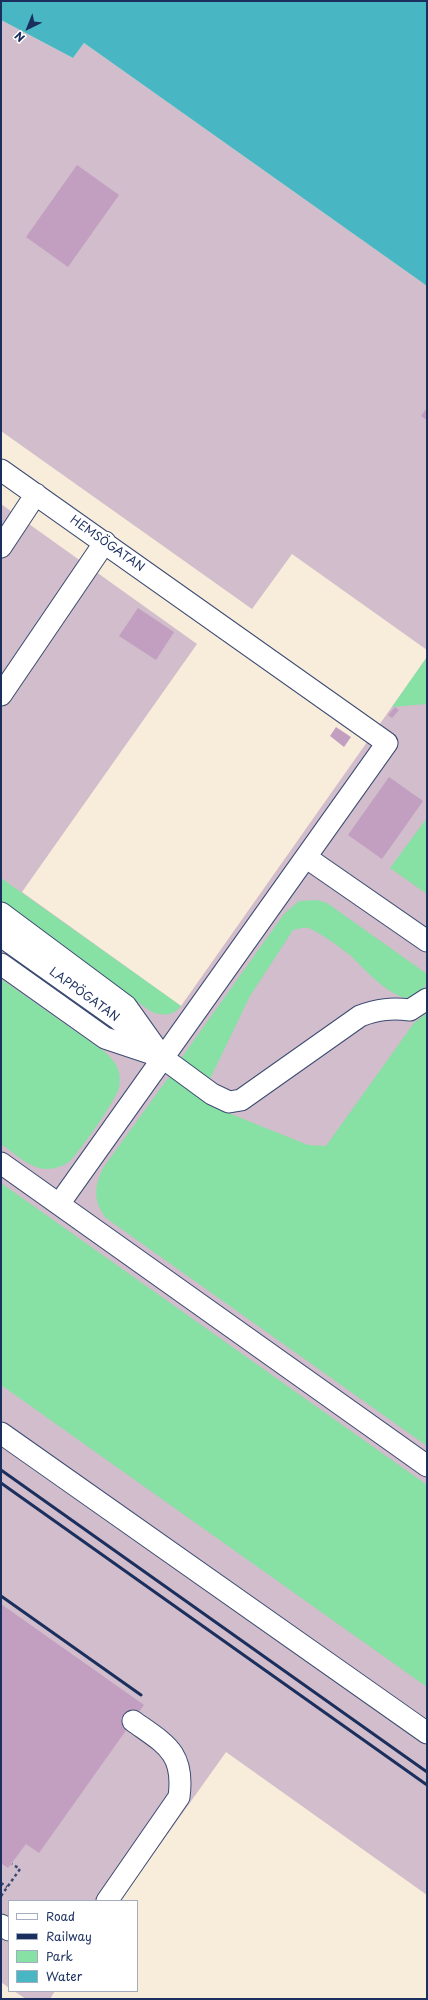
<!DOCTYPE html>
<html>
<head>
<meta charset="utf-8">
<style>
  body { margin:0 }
  #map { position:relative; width:428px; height:2000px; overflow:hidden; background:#f8ecdb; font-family:"Playpen Sans",sans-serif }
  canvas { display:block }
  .frame { position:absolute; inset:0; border:2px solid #1b2f5e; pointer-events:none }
  .legend { position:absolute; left:8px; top:1900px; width:130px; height:92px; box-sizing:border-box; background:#fff; border:1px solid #a4acbf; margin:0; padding:5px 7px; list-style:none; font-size:12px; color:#1b2f5e }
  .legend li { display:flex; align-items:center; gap:8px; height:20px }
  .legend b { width:20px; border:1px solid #a4acbf }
  .north { position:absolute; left:8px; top:8px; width:40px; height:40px; -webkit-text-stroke:3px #fff; paint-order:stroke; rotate:223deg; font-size:11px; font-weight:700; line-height:16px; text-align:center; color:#1b2f5e }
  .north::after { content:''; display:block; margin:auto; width:14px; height:18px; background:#1b2f5e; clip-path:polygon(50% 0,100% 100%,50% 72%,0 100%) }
</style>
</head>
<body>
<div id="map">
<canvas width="428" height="2000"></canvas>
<div class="frame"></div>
<ul class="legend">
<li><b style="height:5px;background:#fff"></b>Road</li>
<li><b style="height:5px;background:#1b2f5e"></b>Railway</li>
<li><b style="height:11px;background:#87e0a4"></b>Park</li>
<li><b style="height:11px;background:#49b7c3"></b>Water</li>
</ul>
<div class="north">N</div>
</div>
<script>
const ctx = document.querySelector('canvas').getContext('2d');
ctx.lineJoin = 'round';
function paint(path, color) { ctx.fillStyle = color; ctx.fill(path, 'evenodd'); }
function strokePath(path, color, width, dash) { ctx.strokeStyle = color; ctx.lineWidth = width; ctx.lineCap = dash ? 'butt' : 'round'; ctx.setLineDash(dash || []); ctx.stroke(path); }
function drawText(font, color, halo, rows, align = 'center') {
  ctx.font = font + ' "Playpen Sans",sans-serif'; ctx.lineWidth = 4; ctx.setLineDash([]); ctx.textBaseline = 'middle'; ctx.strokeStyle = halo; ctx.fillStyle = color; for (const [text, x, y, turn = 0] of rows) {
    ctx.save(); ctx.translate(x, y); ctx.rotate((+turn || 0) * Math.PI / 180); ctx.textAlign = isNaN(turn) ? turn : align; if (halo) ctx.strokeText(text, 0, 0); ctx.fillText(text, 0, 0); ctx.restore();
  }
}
paint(new Path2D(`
  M1 20 73 58 84 43 427 286V650L292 554 252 609 1 431Z
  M1 504 197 644 22 892 181 1006 427 657V1895L226 1752 120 1901H9V1988L1 1982Z
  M14 1991H55L50 1999H26Z`), '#d1bdcb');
paint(new Path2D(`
  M427 657V704L392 707Z
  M427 818V894L390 868Z
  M1 878 181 1006C173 1016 163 1016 152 1012L1 906Z
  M317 900 327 903 427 974C427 983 426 986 420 993 402 1013 364 968 351 956 340 947 326 937 313 930 306 926 301 928 293 930L250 996 208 1083 185 1063 182 1057 284 914 299 901Z
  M1 979 105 1052C116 1062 122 1071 119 1087 118 1097 80 1151 71 1160 65 1166 54 1169 46 1169 29 1168 14 1153 1 1144Z
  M427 1013V1446L106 1218C93 1201 94 1187 103 1168L168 1078H176L231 1114 308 1145 326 1146 414 1023Z
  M1 1183 427 1485V1687L1 1385Z`), '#87e0a4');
paint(new Path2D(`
  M1 1H427V286L84 43 73 58 1 20Z`), '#49b7c3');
paint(new Path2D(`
  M77 165 119 195 68 267 26 237Z
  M427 408V420L421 416Z
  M138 608 174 632 156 660 119 636Z
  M395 707 399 710 392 718 388 715Z
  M336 727 351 737 344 747 330 736Z
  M389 777 423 801 382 859 348 835Z
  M1 1604 144 1705 39 1853 26 1844 8 1868 1 1863Z`), '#c29fc0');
const minor = new Path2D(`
  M1 470 387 743 59 1204
  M1 547 36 494
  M1 695 105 542
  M307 858 427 941
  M1 913 126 1006 163 1058 212 1094 229 1102 241 1100 360 1016C378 1009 392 1008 410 1010L427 999
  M1 936 118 1019 138 1036
  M1 964 105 1038 153 1054
  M1 1163 427 1466
  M1 1433 427 1733
  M107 1901 179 1797C185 1752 165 1744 133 1721
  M1 1925 9 1930`);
strokePath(minor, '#3c4b71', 23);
strokePath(new Path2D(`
  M1 1883 7 1887
  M1 1896 20 1869 12 1864`), '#3c4b71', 2.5, [3, 3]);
strokePath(minor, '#fff', 21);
strokePath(new Path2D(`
  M1 1470 427 1772
  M1 1483 427 1785
  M1 1596 141 1695`), '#1b2f5e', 3);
drawText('12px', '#1b2f5e', '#fff', [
  ["HEMSÖGATAN",107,544,35],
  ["LAPPÖGATAN",84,995,36]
]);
</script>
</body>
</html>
